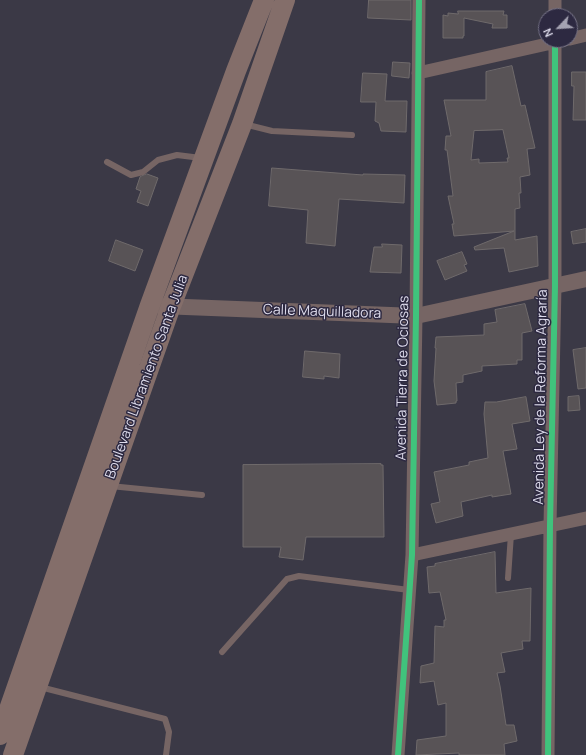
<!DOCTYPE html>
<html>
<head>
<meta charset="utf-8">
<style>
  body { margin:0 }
  #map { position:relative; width:586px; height:755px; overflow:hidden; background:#3b3946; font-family:Manrope,sans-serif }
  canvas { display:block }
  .north { position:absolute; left:538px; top:8px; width:40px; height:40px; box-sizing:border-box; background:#2d2941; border:1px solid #747185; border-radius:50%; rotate:245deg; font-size:11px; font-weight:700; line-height:16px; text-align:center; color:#dedcec }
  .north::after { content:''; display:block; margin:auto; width:14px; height:18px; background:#a5a3b2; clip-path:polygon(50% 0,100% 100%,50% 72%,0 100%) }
</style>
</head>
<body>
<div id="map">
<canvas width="586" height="755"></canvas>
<div class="north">N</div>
</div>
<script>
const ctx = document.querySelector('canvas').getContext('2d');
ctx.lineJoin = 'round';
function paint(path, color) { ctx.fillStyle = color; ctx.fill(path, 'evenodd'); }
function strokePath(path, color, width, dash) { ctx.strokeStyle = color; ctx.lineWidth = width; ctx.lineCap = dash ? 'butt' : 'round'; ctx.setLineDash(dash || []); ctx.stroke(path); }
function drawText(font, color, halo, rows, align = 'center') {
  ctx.font = font + ' Manrope,sans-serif'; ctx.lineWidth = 3; ctx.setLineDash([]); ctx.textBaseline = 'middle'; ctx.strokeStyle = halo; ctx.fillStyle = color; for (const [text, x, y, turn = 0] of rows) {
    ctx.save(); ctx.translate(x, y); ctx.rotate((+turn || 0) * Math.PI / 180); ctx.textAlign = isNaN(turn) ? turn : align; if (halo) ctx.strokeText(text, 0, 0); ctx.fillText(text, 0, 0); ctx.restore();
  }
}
const building = new Path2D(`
  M369 0H411V20L368 18Z
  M458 11H504L503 15H507V28H492L493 24 464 18V36H463V38H443V15L448 16V13L458 14Z
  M393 62 410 63 409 78 392 76Z
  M512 66 521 106 525 105 535 148 527 149 530 175 520 177 521 193H519L520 208 515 209V240L537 236 538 266 509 272 504 248 475 250 474 247 514 231 454 236 452 224H454L448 196H453L447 150H445L446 136H451L444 100H486V72ZM503 130 509 158H507L508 162 479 163V159L471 160 474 131Z
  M572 72H586V120H573L574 86H572Z
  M363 73 387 74 385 101H407L406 132 381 131 379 123 375 121 376 102H361Z
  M272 168 363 175V174L405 175 404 203 339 199 335 246 306 243 308 210 269 206Z
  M147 174 158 178 148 206 137 202 141 191 136 189 140 177Z
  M586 229V242L573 244 571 232Z
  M116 240 143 250 135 271 109 261Z
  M382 244 402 245 401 273 370 272 374 247H382Z
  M462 252 467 264 464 265 467 271 445 280 437 261Z
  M525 304 532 331 522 333V360H517V364L482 366V371L463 375V382L456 383 457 401H456V403L437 405 434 381 436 348H435L436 337 484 335V324L497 322 495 310Z
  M586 348V388L578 389 573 350Z
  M305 351 340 354 339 378 324 376V379L303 377Z
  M579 396 580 410 568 411V397Z
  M526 397 530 421 512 424 517 449 503 451 511 494 492 497V495L461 502 463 516 436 523 431 504 440 502 434 472 469 465V462L488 458 484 414 485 402H496Z
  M381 464V465H383L384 537H306L303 560 279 557 281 547H243V465Z
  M495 552 496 593 531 588 530 641H522L523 649 501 653 505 672 497 673 500 686 506 725H514L517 741 504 744 505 755H459V753L416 755 417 740 446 736V703L438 705 434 681 420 683 421 666 434 663 435 626 444 627V620H446L440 592 429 593 427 567 435 566V564Z`);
paint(building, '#585356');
strokePath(building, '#6f6a6b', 1);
strokePath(new Path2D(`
  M244 124 272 131 352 135
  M107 162 131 175 143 172 158 160 177 155 201 158
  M110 486 202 495
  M508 578 511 534
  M222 652 287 579 299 576 409 590
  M40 687 165 719 169 732 166 755`), '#766564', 6);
strokePath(new Path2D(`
  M555 16V0
  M570 39 586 35
  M418 73 565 40
  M412 555 586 518
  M398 755 412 555 416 316 419 0
  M548 755 550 525 555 286V40`), '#766564', 13);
strokePath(new Path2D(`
  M160 306 416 316 586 279`), '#766564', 16);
strokePath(new Path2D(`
  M0 735 150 305 236 71 264 0
  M13 755 171 306 242 124 285 0`), '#846e6a', 20);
strokePath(new Path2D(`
  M398 755 412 555 416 316 419 0
  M548 755 550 525 555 286V40`), '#40c37c', 6);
drawText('14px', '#dedcec', '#2d2941', [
  ["Calle Maquilladora",322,312,2],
  ["Boulevard Libramiento Santa Julia",147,377,-70],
  ["Avenida Tierra de Ociosas",403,378,-89],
  ["Avenida Ley de la Reforma Agraría",541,397,-89]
]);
</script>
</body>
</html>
